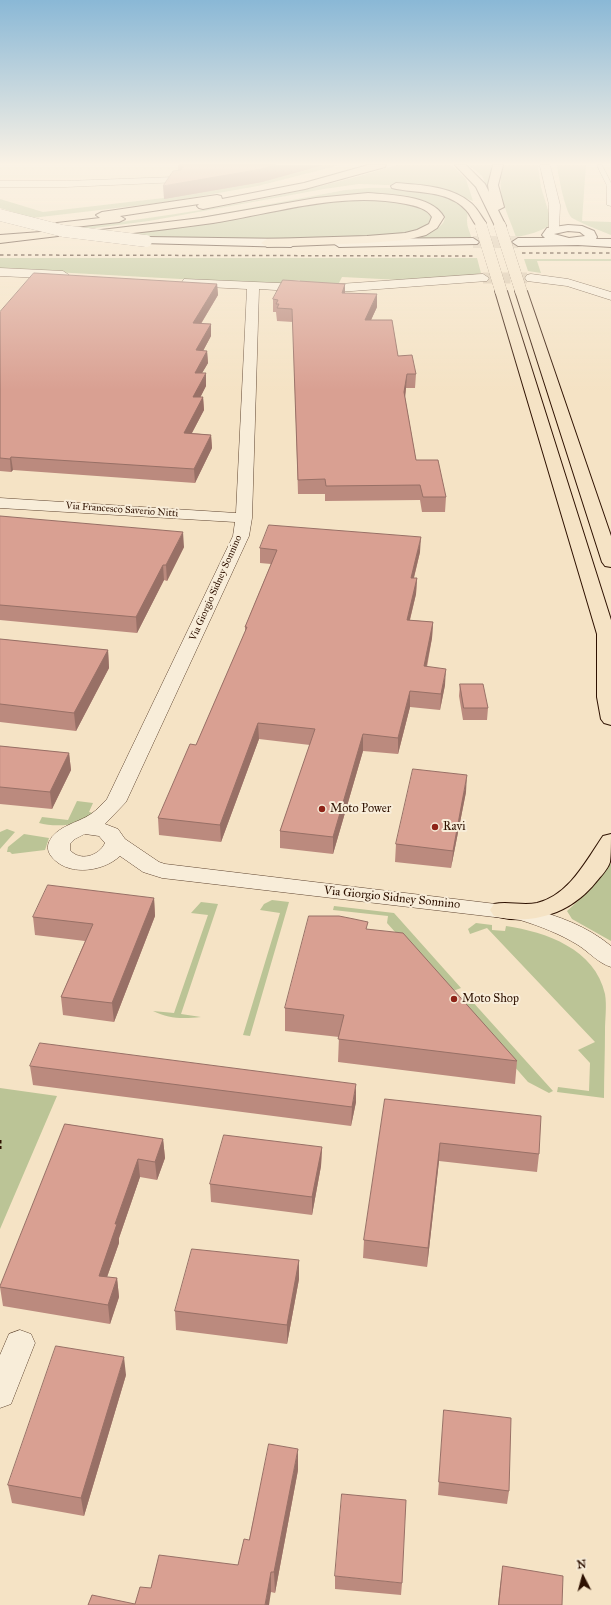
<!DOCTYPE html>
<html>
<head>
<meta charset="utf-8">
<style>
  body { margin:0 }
  #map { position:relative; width:611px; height:1605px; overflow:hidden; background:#f5e3c5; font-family:"IM FELL Great Primer",serif }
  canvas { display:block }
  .north { position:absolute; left:563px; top:1557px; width:40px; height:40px; -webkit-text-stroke:3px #f8edd9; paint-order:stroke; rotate:354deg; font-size:11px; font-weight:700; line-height:16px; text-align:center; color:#2e1101 }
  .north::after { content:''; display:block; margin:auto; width:14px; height:18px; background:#2e1101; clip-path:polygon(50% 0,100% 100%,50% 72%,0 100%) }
</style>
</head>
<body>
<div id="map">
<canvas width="611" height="1605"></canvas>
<div class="north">N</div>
</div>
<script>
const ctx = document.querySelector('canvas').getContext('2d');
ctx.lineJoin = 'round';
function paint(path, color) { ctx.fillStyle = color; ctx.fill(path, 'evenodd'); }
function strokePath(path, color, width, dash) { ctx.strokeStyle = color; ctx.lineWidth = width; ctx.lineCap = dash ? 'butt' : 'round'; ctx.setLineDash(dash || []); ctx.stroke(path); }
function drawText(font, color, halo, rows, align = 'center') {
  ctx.font = font + ' "IM FELL Great Primer",serif'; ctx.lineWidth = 4; ctx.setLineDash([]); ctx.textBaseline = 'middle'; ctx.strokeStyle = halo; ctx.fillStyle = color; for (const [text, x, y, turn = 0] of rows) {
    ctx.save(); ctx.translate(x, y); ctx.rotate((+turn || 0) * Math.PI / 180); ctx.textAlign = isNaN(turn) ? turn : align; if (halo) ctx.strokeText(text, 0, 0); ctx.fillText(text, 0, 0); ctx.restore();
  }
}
paint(new Path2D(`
  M323 165H340L258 186 168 202 32 218 0 208V199L43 212 172 197Z
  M397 165H451L466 179 473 201 452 194 411 186 359 184 324 189 149 221 79 230 71 228C181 215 290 198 397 165Z
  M469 165H492L488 186 486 185 482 176Z
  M504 165H538L541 187 551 220V224C541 232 528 235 516 237 508 213 494 191 504 165Z
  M557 165H586L582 221 611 222V235C606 233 573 220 571 217 565 210 558 175 557 165Z
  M369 188C390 187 457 189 467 212 468 215 467 218 467 221 467 227 470 233 472 239L399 240C412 237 444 233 445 217 436 199 405 199 387 195L130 228 207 216 345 190Z
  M348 199C367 199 424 197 432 218 427 230 411 233 399 235 375 239 347 237 323 238 252 240 181 240 110 234L219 221Z
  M0 258H477L481 273 469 276 400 280 342 277 338 285H298L300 280H290L288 285 0 269Z
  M524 259H611V261H537L541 273 528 271Z
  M77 801 93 803 89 812 93 813C82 827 54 827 39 823L42 817 68 820Z
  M7 829 15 832 0 849V832Z
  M24 834 49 838 45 850 12 854 10 852H7L8 847Z
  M611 863V941L572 919 567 911 590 890Z
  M272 900 289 902 250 1036 243 1035 280 913 260 910 264 904Z
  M201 902 218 904 181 1014 201 1017C183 1019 169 1019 153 1011L174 1013 208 915 191 913Z
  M334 906 394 913 461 988 453 991 446 989 387 923 388 916 333 910Z
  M476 923 492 925V930L505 931 506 926C546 932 595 949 605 994 607 1006 605 1019 605 1031 605 1053 604 1075 604 1098L557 1092 558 1087 589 1091 590 1063 578 1050 595 1042 487 928 470 934 468 929Z
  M471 1000 553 1091 549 1093 528 1082 462 1007 463 1003Z
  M0 1088 57 1096 0 1229Z`), '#bbc496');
strokePath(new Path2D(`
  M483 278H531`), '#d7c4a8', 11, [11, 5.5]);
strokePath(new Path2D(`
  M473 242H518`), '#d7c4a8', 12, [12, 6]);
const lane = new Path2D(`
  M597 165H602L611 183V206L607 205V186Z`);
const street = new Path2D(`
  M540 165H550L560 205 559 229 554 232 549 229V205Z
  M176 177 180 178 181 180 180 182 66 187H0V181H66Z
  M0 268 63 271 69 275 63 279 0 276Z
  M483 274 489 278 487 281 325 293 259 289 252 518 249 536 126 802 105 824 118 829 125 839 159 862 165 864 529 908C558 916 587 926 611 946V967C598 963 589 952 578 945 560 934 540 926 520 920L162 878 143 872 120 856C103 872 67 877 51 856 48 852 47 847 49 842 56 826 78 823 91 814 97 810 102 804 107 799L233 536 235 522 0 508V498L236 513 247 289 188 286 184 285 182 282 184 279 325 285ZM85 834 99 836 105 843C99 856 80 862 70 850V844L75 839Z
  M531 274 568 279 611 292V300L567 286 527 281 525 278 527 275Z
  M20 1330 31 1334 35 1343 11 1404 0 1408V1355L9 1334Z`);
const secondary = new Path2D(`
  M568 225 582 226 594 231 597 237 596 239H611V247L578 245 518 246 512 242 518 238H545L542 235 547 228ZM568 231 580 232 585 236 569 238 554 234Z
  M146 237 291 239 297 243 291 247 142 243 140 241 142 239Z
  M473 238 479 242 477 244 339 247 333 243 339 239Z`);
const highway = new Path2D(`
  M368 165H386L385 167 305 189 203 209 199 208 197 206 199 204 120 216 125 219 119 222 57 229 51 226 57 223 100 218 96 215 102 212 217 195 221 196 222 199 304 183Z
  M455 165H466L485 184 489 192 488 185 493 165H503L498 185 504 207 498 210 506 226 504 228H496L476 187Z
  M396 183C421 185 451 186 471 203 477 208 481 216 486 223L484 225H476C472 220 470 214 466 210 447 189 416 194 392 188L391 186Z
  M368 193C390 195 432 195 444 217L437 228 426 235 406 240 367 243 267 247 261 243 267 239 367 236 405 233 417 230 429 224 432 217C427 208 415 206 406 204 342 191 276 213 213 223 176 228 138 233 101 236L95 233 101 230 201 218 316 198Z
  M54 231 60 234 58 236 0 243V235Z
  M501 287 507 291 611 620V725L604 723 601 719 597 697V634L495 291Z
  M521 287 527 291 611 536V567L605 566 602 562 515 291Z
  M611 834C611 842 611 855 610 862 608 869 601 876 596 882 571 913 533 926 494 916L490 910 494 904C508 901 522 906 537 903 569 895 586 861 603 836Z`);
strokePath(lane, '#604632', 1);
strokePath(street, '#604632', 1);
strokePath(secondary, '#2e1101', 2);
strokePath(highway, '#2e1101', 2);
strokePath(new Path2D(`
  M0 1140V1149`), '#2e1101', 3, [3.5, 2.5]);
paint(lane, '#f8edd9');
paint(street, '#f8edd9');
paint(secondary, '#f8edd9');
paint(highway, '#f5e3c5');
strokePath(new Path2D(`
  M522 253H611
  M0 255 476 256`), '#2e1101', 1.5, [3.5, 3.5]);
const secondaryBridge = new Path2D(`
  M0 215 63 231 146 241`);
const highwayBridge = new Path2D(`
  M481 226 501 291
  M500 226 521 291`);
strokePath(secondaryBridge, '#2e1101', 12, []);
strokePath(highwayBridge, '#2e1101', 12, []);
strokePath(secondaryBridge, '#f8edd9', 12);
strokePath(highwayBridge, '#f5e3c5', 12);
paint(new Path2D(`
  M178 165H323L262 182 164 199 178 170Z
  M217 284 218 295 201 324H211V336L203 351H207L208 363 202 373 206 386 200 397H203L204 410 192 433 211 435 212 448 195 483 13 470 11 472 0 471V312Z
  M345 284V293L377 307 371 320 398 356 416 374 415 388H406L405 397 416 460 446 497 445 512H422L420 500 325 501V494H298L293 322 277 321 276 312H273V299Z
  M0 516 184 547 167 581 164 580 137 633 0 620Z
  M260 548 420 552 414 578H417L416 594 410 620 433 622 432 638 427 667 445 685 440 710 410 707 398 754 363 751 333 854 280 848V831L310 745 259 739 221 842 159 835 158 818 196 745 245 632V627L271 564 260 563Z
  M0 639 108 650 109 668 76 731 0 722Z
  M460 684 488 708 487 720H463L459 696Z
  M0 746 69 753 71 770 52 809 0 804Z
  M466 792 451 868 395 862 396 844Z
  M154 898 155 916 114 1022 63 1015 61 997 85 941 35 935 33 917Z
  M368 929 517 1061 515 1084 338 1062 339 1037 285 1031V1008Z
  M30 1066 356 1102 351 1126 33 1085Z
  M385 1099 539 1154 537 1172 439 1161 427 1267 363 1258 364 1240Z
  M65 1124 163 1139 165 1158 157 1180 140 1177 119 1238V1243L107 1277 117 1278 119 1297 110 1324 3 1306 0 1287Z
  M322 1147 321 1166 312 1215 211 1202 210 1184Z
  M299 1260V1279L287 1344 176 1330 175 1311Z
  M126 1375 84 1516 12 1503 8 1485Z
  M444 1410 509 1491 507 1504 438 1495Z
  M298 1470 275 1593 271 1592 135 1604 151 1588 238 1565 249 1540Z
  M503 1566 562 1605H498L500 1586Z
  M335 1576 402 1583 401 1595 335 1589Z`), '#bb8a7e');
paint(new Path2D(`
  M276 165H323L262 182 164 199 163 186Z
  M217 284 218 295 194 335 193 323Z
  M345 284V297L342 293Z
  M377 294V307L365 333V320Z
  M211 324V336L197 362 196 350Z
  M207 351 208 363 195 385V373Z
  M206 373V386L194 410 193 397Z
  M407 374 406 388 404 406V392Z
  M203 397 204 410 185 446 184 433Z
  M211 435 212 448 195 483 194 469Z
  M11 457 13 470 11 472 10 459Z
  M183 532 184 547 167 581 166 565Z
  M421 537 420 552 410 593 411 578Z
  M163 565 164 580 137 633 136 617Z
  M417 578 416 594 406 635 407 620Z
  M433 622 432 638 423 683 424 666Z
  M108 650 109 668 76 731 74 713Z
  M446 669 445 685 440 710 441 694Z
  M410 691V707L398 754V738Z
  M258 723 259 739 221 842 220 825Z
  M363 734V751L333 854V837Z
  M69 753 71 770 52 809 50 792Z
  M467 775 466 792 451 868 453 851Z
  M154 898 155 916 114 1022 112 1003Z
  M356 1084V1102L351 1126 352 1107Z
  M163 1139 165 1158 157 1180 155 1162Z
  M440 1143 439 1161 427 1267 428 1248Z
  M322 1147 321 1166 312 1215V1197Z
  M138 1159 140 1177 119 1238V1243L101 1294 99 1276 115 1224Z
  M299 1260V1279L287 1344V1325Z
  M117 1278 119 1297 110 1324 108 1305Z
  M124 1357 126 1375 84 1516 81 1498Z
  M298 1449V1470L275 1593 274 1572Z
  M271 1572V1592L269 1605H265Z`), '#987066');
const building = new Path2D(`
  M180 165H276L262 169 163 186 173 171 181 170 182 167Z
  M34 273 217 284 193 323 211 324 196 350 207 351 195 373H206L193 397H203L184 433 211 435 194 469 11 457 10 459 0 458V312Z
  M283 280 345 284 342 293 377 294 365 320H392L398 356 412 355 416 374H407L404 392 416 460H438L446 497H423L420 485 326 486 325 479 298 480 292 309 277 308 279 304H276L278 300 273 299Z
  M0 516 183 532 166 565H163L136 617 0 605Z
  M269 525 421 537 411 578H417L407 620 433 622 424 666 446 669 441 694 410 691 398 738 363 734 333 837 280 831 315 729 258 723 220 825 158 818 190 744 196 745 247 627H245L277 550 260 548Z
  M0 639 108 650 74 713 0 704Z
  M460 684H483L488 708H464Z
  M0 746 69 753 50 792 0 787Z
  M413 769 467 775 453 851 396 844Z
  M48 885 154 898 112 1003 61 997 93 924 33 917Z
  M309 916H339L354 919 368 922 366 929 403 933 517 1061 338 1039 344 1015 285 1008Z
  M40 1043 356 1084 352 1107 30 1066Z
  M385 1099 541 1116 539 1154 440 1143 428 1248 364 1240Z
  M65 1124 163 1139 155 1162 138 1159 115 1224H117L99 1276 117 1278 108 1305 0 1287Z
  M224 1135 322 1147 312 1197 210 1184Z
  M192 1249 299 1260 287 1325 175 1311Z
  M56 1346 124 1357 81 1498 8 1485Z
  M444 1410 511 1418 509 1491 439 1482Z
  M269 1444 298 1449 274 1572H271L265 1605H88L92 1595 135 1604 140 1587 151 1588 159 1555 238 1565 244 1539 249 1540Z
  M342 1494 406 1500 402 1583 335 1576Z
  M503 1566 563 1576 562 1605H499Z`);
paint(building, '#d9a092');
strokePath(building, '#987066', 1);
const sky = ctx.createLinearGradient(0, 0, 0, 390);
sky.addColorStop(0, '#8ab8d6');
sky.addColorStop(0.42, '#faf2e5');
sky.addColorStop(1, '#faf2e500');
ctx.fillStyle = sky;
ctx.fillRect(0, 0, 611, 390);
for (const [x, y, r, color] of [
  [322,809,4,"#8f2418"],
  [435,827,4,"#8f2418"],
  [454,999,4,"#8f2418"]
]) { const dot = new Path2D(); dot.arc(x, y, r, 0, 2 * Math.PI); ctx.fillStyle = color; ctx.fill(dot); strokePath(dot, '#f8edd9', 1.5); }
drawText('10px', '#2e1101', '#f8edd9', [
  ["Via Francesco Saverio Nitti",122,510,4],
  ["Via Giorgio Sidney Sonnino",216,588,-66]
]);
drawText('12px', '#2e1101', '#f8edd9', [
  ["Moto Power",330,809],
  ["Ravi",443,827],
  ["Moto Shop",462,999]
], 'left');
drawText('12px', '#2e1101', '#f8edd9', [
  ["Via Giorgio Sidney Sonnino",392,898,6]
]);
</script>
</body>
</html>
